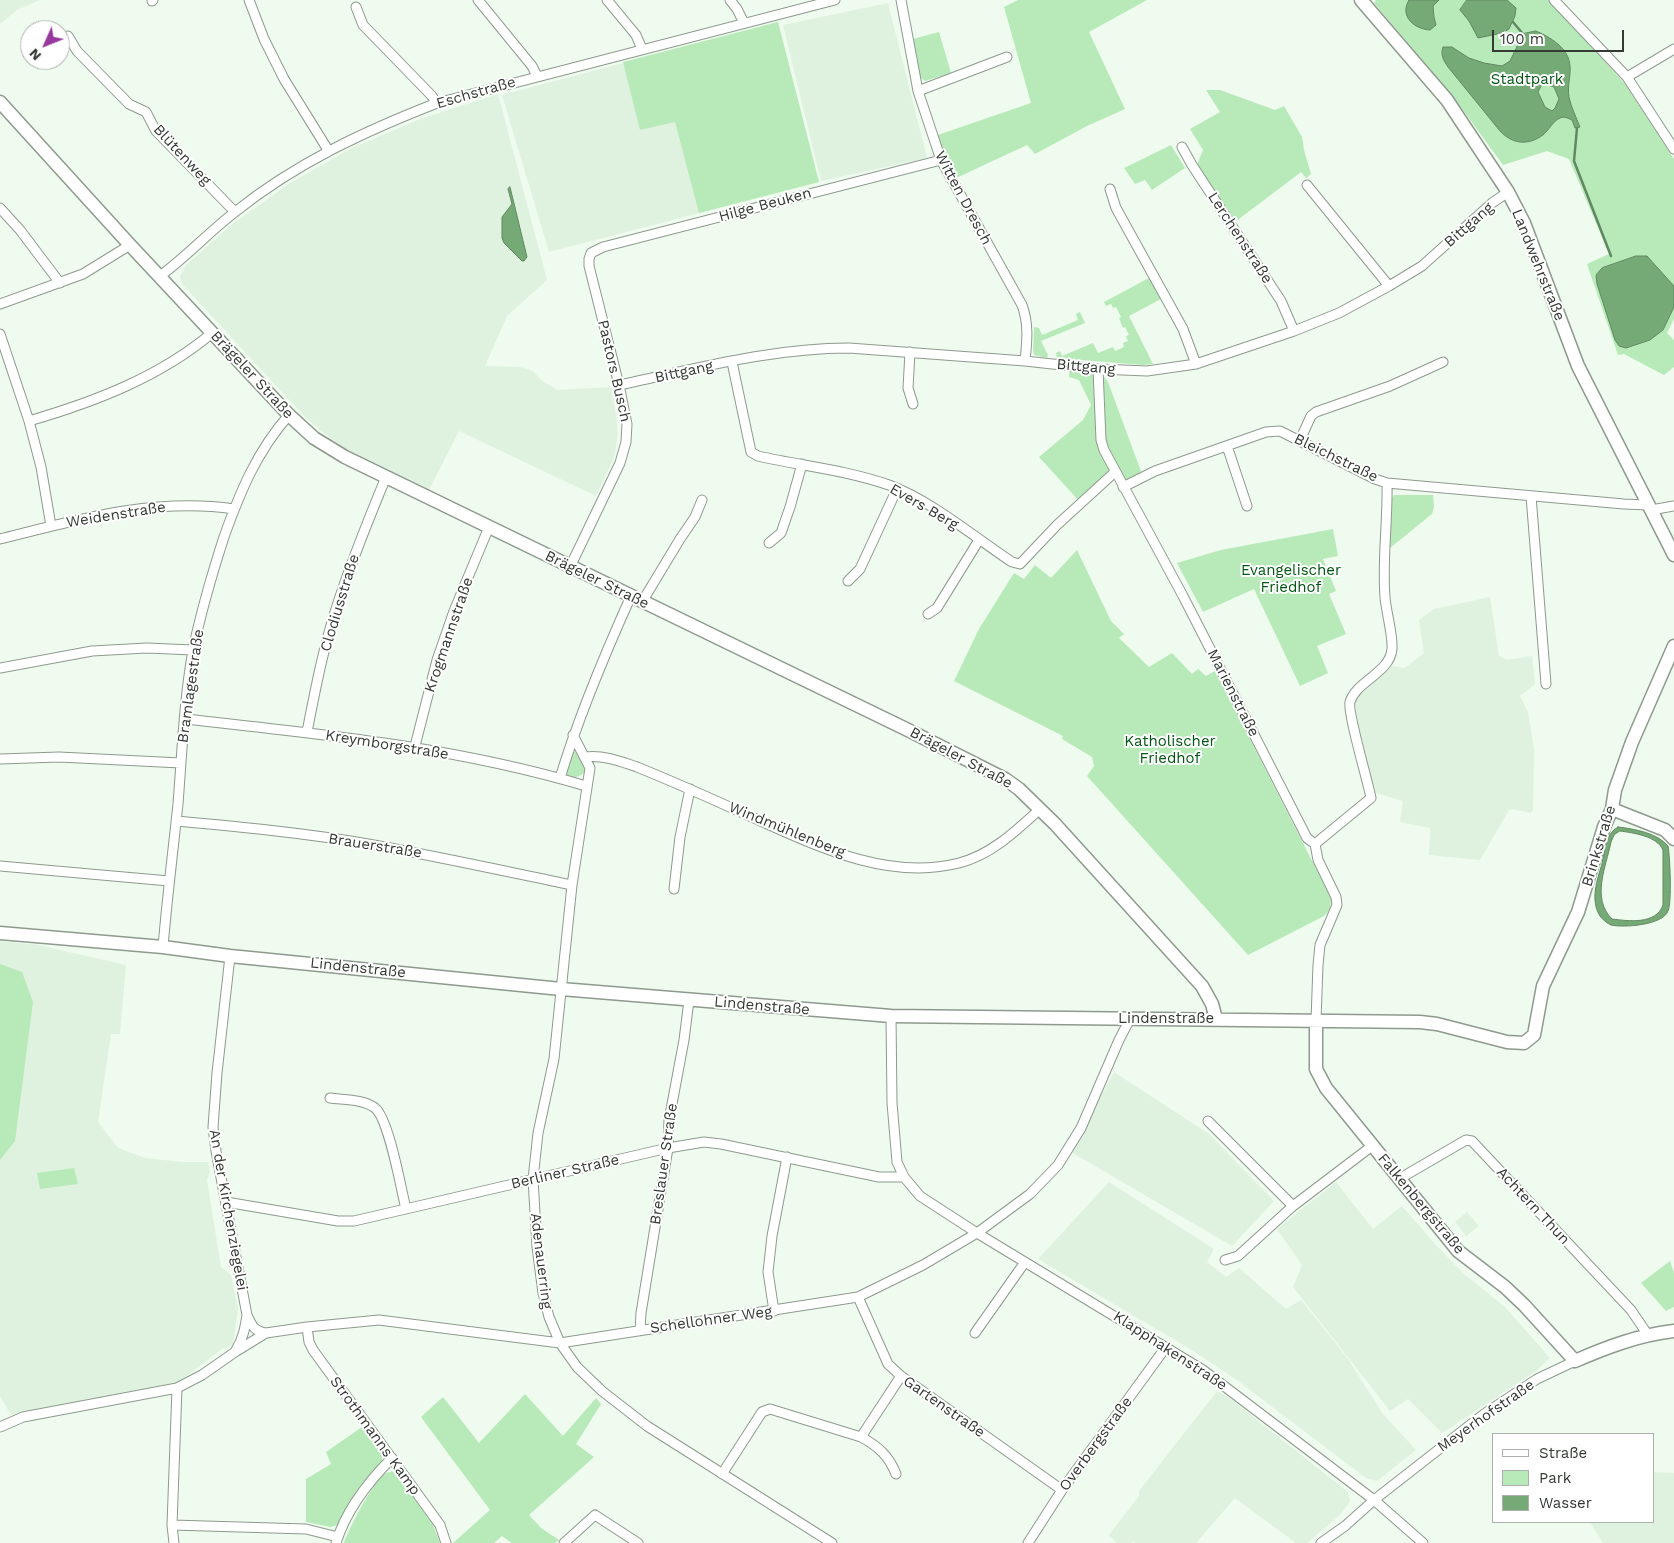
<!DOCTYPE html>
<html>
<head>
<meta charset="utf-8">
<style>
  body { margin:0 }
  #map { position:relative; width:1674px; height:1543px; overflow:hidden; background:#eefbee; font-family:"Work Sans",sans-serif }
  canvas { display:block }
  .legend { position:absolute; left:1492px; top:1433px; width:162px; height:90px; box-sizing:border-box; background:#fff; border:1px solid #aeb0ae; margin:0; padding:6px 9px; list-style:none; font-size:15px; color:#343934 }
  .legend li { display:flex; align-items:center; gap:10px; height:25px }
  .legend b { width:25px; border:1px solid #aeb0ae }
  .north { position:absolute; left:20px; top:20px; width:50px; height:50px; box-sizing:border-box; background:#fff; border:1px solid #aeb0ae; border-radius:50%; rotate:226deg; font-size:14px; font-weight:700; line-height:20px; text-align:center; color:#343934 }
  .north::after { content:''; display:block; margin:auto; width:18px; height:22px; background:#98389f; clip-path:polygon(50% 0,100% 100%,50% 72%,0 100%) }
  .scale { position:absolute; left:1492px; top:30px; width:132px; height:22px; box-sizing:border-box; border:2px solid #343934; border-top:0; padding-left:6px; font-size:15px; line-height:18px; white-space:nowrap; color:#343934; -webkit-text-stroke:4px #fff; paint-order:stroke }
</style>
</head>
<body>
<div id="map">
<canvas width="1674" height="1543"></canvas>
<ul class="legend">
<li><b style="height:6px;background:#fff"></b>Straße</li>
<li><b style="height:14px;background:#b8eab9"></b>Park</li>
<li><b style="height:14px;background:#75aa77"></b>Wasser</li>
</ul>
<div class="north">N</div>
<div class="scale">100 m</div>
</div>
<script>
const ctx = document.querySelector('canvas').getContext('2d');
ctx.lineJoin = 'round';
function paint(path, color) { ctx.fillStyle = color; ctx.fill(path, 'evenodd'); }
function strokePath(path, color, width, dash) { ctx.strokeStyle = color; ctx.lineWidth = width; ctx.lineCap = dash ? 'butt' : 'round'; ctx.setLineDash(dash || []); ctx.stroke(path); }
function drawText(font, color, halo, rows, align = 'center') {
  ctx.font = font + ' "Work Sans",sans-serif'; ctx.lineWidth = 4; ctx.setLineDash([]); ctx.textBaseline = 'middle'; ctx.strokeStyle = halo; ctx.fillStyle = color; for (const [text, x, y, turn = 0] of rows) {
    ctx.save(); ctx.translate(x, y); ctx.rotate((+turn || 0) * Math.PI / 180); ctx.textAlign = isNaN(turn) ? turn : align; if (halo) ctx.strokeText(text, 0, 0); ctx.fillText(text, 0, 0); ctx.restore();
  }
}
paint(new Path2D(`
  M0 0H40L17 10 0 24Z
  M888 3 927 158 821 181 783 25Z
  M778 22 819 182 549 252 502 95Z
  M498 94 547 280 507 316 485 366 520 367 533 371 542 381 558 390 611 387 616 414 618 434 614 458 596 496 459 431 429 490 342 448 306 418 183 285 180 277 186 265 230 226 287 185 350 149 420 119Z
  M1490 597 1499 656 1507 660 1532 656 1535 684 1520 696 1528 712 1534 749 1533 811 1530 813 1513 809 1509 810 1480 860 1429 855 1430 828 1400 822 1403 801 1376 793 1365 760 1354 703 1360 695 1392 666 1405 668 1424 653 1419 620 1434 609Z
  M0 941 38 945 126 965 120 1034H111L98 1122 118 1148 145 1158 182 1162H208L210 1172 207 1180 221 1267 231 1275 238 1309 233 1345 222 1349 179 1382 11 1415 0 1396Z
  M1114 1072 1209 1134 1274 1201 1232 1246 1071 1152Z
  M1109 1182 1214 1249 1207 1262 1226 1277 1239 1268 1286 1309 1301 1300 1348 1359 1383 1414 1416 1450 1377 1481 1366 1478 1238 1381 1195 1352 1038 1259Z
  M1336 1182 1373 1229 1402 1206 1434 1243 1463 1273 1505 1307 1550 1358 1536 1371 1442 1433 1408 1399 1390 1411 1293 1287 1302 1265 1277 1229Z
  M1467 1212 1479 1226 1466 1236 1455 1222Z
  M1217 1391 1228 1397 1348 1492 1350 1501 1340 1515 1307 1543H1296L1235 1498 1196 1543H1136L1133 1541 1131 1543H1117L1109 1535 1139 1496V1491Z
  M1653 1472 1674 1473V1543H1603L1590 1522H1653Z`), '#dff2df');
paint(new Path2D(`
  M1018 0H1147L1089 32 1125 109 1087 126 1035 154 1027 145 952 180 932 137 1031 103 1004 7Z
  M1376 0H1549L1626 85 1674 159V319L1667 333 1674 340V367L1664 375 1624 354 1618 355 1587 264 1609 254 1569 159 1547 151 1503 165 1452 95 1374 3Z
  M778 22 819 182 699 213 675 122 640 130 623 62Z
  M939 32 951 73 925 81 920 77 913 39Z
  M1206 90H1220L1275 110 1284 106 1302 137 1304 150 1311 174 1306 178 1301 172 1235 222 1197 165 1203 150 1190 129 1220 112Z
  M1171 145 1185 168 1152 190 1145 180 1135 184 1124 168Z
  M1149 278 1161 299 1129 316 1153 364 1143 365 1057 358 1056 353 1060 351 1062 356 1093 343 1098 353 1113 347 1115 351 1124 347 1123 343 1128 341 1126 336 1129 335 1125 327 1123 328 1119 318 1121 317 1116 307 1113 308 1111 304 1106 306 1104 302Z
  M1080 312 1085 323 1041 341 1048 355 1047 358 1034 355 1033 350 1034 327 1039 328 1042 335 1078 320 1076 314Z
  M1070 367 1098 369 1108 382 1142 474 1123 487 1115 472 1081 503 1039 457 1083 420 1091 405 1079 380 1069 377Z
  M1394 495H1433L1434 507 1432 514 1390 548 1392 498Z
  M1333 529 1338 556 1323 559 1336 591 1329 594 1346 634 1317 646 1328 673 1300 686 1254 589 1203 612 1177 563 1221 550Z
  M1077 550 1111 621 1124 634 1119 638 1149 667 1172 653 1192 674 1198 669 1206 676 1215 671 1331 898C1331 906 1330 911 1324 916L1248 955 1087 776 1094 766 1092 757 1062 739 1063 736 954 681 979 629 1014 573 1024 579 1035 565 1051 578Z
  M573 751 577 753 585 767 584 773C578 778 571 779 564 774Z
  M0 964 22 972 33 1002 15 1141 0 1160Z
  M74 1168 78 1184 40 1189 37 1173Z
  M1670 1261 1674 1273V1307L1666 1311 1641 1283Z
  M525 1394 563 1436 596 1398 601 1404 576 1444 594 1457 529 1515 541 1528 559 1540 555 1543H512L502 1536 494 1543H453L490 1510 421 1417 443 1397 479 1443Z
  M362 1427 382 1453V1461L360 1486 338 1525 330 1527 306 1522V1479L331 1464 326 1452Z
  M394 1471 433 1525 440 1543H344C349 1528 374 1480 386 1473 389 1472 391 1472 394 1471Z`), '#b8eab9');
const water = new Path2D(`
  M1409 0H1439L1433 6 1434 17 1436 25 1430 30C1414 29 1399 16 1409 0Z
  M1467 0H1507L1516 8 1515 16 1509 29 1502 33 1478 38 1469 21 1460 10Z
  M1536 31C1550 37 1569 48 1570 66 1571 76 1567 86 1569 97 1571 107 1576 117 1580 127L1575 128 1572 120C1567 118 1565 116 1560 118 1553 121 1549 130 1543 135 1528 146 1512 144 1500 131L1448 67C1444 61 1440 55 1443 47H1452L1469 58 1484 63 1502 66 1510 61 1523 34ZM1546 84 1554 87 1559 99 1555 108 1552 111 1545 107 1538 92 1541 86Z
  M510 187 527 257 524 261H522L504 243 502 238V217L512 204 508 189Z
  M1636 256H1647L1674 286V307L1663 330 1650 340 1626 348 1619 346 1615 340 1597 284 1596 275 1602 268Z
  M1618 827C1635 829 1657 833 1668 846 1670 856 1672 903 1668 911 1663 925 1624 928 1611 925 1608 924 1602 919 1600 916 1590 900 1597 880 1602 864 1605 850 1605 834 1618 827ZM1620 831C1634 833 1657 836 1663 850V905C1656 925 1628 921 1612 919 1591 898 1606 867 1611 842L1614 835Z`);
paint(water, '#75aa77');
strokePath(water, '#628863', 1);
strokePath(new Path2D(`
  M1513 22 1523 34
  M1577 128 1574 161 1611 256`), '#628863', 2.5);
const street = new Path2D(`
  M249 0 264 39 284 79 328 150
  M478 0 532 66 537 76
  M607 0 636 35 642 49
  M730 0 737 9 744 23
  M901 0 918 91 941 160 1022 305C1029 324 1027 341 1025 361
  M1554 0 1627 77 1674 149
  M152 1 153 0
  M356 7 363 25 431 95 437 103
  M68 36 77 51 129 104 146 112 156 131 235 212
  M1627 77 1674 49
  M918 91 1007 57
  M1182 147 1192 165 1281 301 1294 331
  M1307 185 1389 286
  M1110 189 1116 208 1183 329 1196 364
  M0 208 20 230 60 283
  M160 276C186 257 209 232 235 212 296 163 365 131 437 103L835 0
  M0 304 83 274 130 245
  M0 334 29 421 41 467 51 526
  M910 352 908 388 913 404
  M732 362 751 452 758 456C802 466 846 470 889 485 932 501 974 537 1012 562L1020 564 1057 525 1115 472
  M1098 369 1101 440 1104 450 1183 596 1307 838 1315 844 1318 860 1336 897 1337 905 1320 945 1318 965 1316 1020
  M619 385C695 369 771 348 849 348L1025 361 1098 369 1147 371 1196 364 1294 331 1339 313 1389 286 1422 266 1492 203 1508 192
  M29 421C94 402 160 377 212 333
  M1300 440 1311 416 1316 412 1390 386 1443 362
  M1227 446 1247 506
  M1123 487 1155 471 1266 432 1280 431 1375 479 1387 483 1624 504 1648 505
  M1531 496 1546 684
  M1651 510 1674 506
  M0 539C76 520 155 497 234 509
  M769 543 781 533 790 507 802 464
  M570 567 620 463 626 442 627 424 619 385 589 266V259L591 253 603 247 941 160
  M848 581 860 569 897 489
  M642 602 680 539 695 517 702 500
  M928 614 937 608 979 540
  M0 668 92 651 147 648 193 650
  M185 719C320 734 456 747 586 786
  M307 732C315 691 323 649 336 609 350 564 368 521 386 477
  M573 735 590 768 572 885 554 1059 538 1133 533 1179 537 1247 543 1293 549 1317 560 1343 577 1367 602 1391 647 1426 832 1543
  M415 746 437 660 454 611 489 527
  M585 757C605 755 619 761 637 767 674 782 710 798 745 814 811 843 885 882 959 863 991 855 1016 831 1040 809
  M0 759 59 757 181 763
  M560 778C579 715 604 656 631 596
  M176 821C240 827 305 833 368 844 436 856 504 871 572 885
  M1315 844 1371 798C1368 782 1347 711 1350 702 1356 681 1390 673 1392 649 1393 634 1386 612 1385 597 1382 559 1388 521 1387 483
  M0 866 169 881
  M674 889 680 837 690 789
  M163 947C167 899 173 851 178 804 182 753 184 700 193 650 201 612 212 574 224 537 240 492 257 451 289 415
  M230 956 217 1073 213 1127 216 1151 247 1315C252 1326 254 1331 266 1333
  M891 1016 892 1103 897 1162 904 1177 920 1196 977 1233 1203 1370 1374 1500 1423 1543
  M330 1098C344 1100 363 1099 375 1108 389 1119 401 1189 406 1209
  M1208 1121 1293 1206
  M1399 1179 1466 1140 1472 1141 1631 1310 1648 1335
  M226 1202 338 1221H354L668 1148 704 1142 721 1144 879 1177H904
  M1225 1260 1238 1256 1293 1206 1372 1146
  M858 1297 888 1364 901 1376 1062 1490
  M774 1311 768 1272 772 1236 787 1157
  M307 1327 309 1342 313 1350 440 1525 446 1543
  M640 1330 641 1313 668 1148 669 1120 684 1040 689 1000
  M975 1333 1025 1262
  M236 1350C243 1339 245 1328 247 1315
  M0 1427 23 1417 177 1388 202 1375 235 1352 266 1333 307 1327 379 1320 560 1343 858 1297 923 1265 977 1233 1030 1194 1058 1165 1081 1128 1119 1040 1130 1019
  M861 1437C878 1446 889 1456 896 1474
  M722 1474 762 1412 770 1409 861 1437 901 1376
  M172 1525 306 1529 338 1537
  M174 1543 172 1525 177 1388
  M336 1543C346 1510 368 1482 392 1458
  M564 1543 595 1515 638 1543
  M1028 1543 1062 1490 1166 1347
  M1321 1543 1345 1526 1374 1500 1484 1414 1537 1379 1575 1361`);
const secondary = new Path2D(`
  M1361 0 1447 100 1508 192 1524 223 1578 366 1674 555
  M0 102 130 245 289 415 314 438 345 457 908 730 1005 779 1019 789 1055 824 1202 986 1212 1004 1216 1019
  M1612 809 1665 830 1674 839
  M0 933 163 947 230 956 561 989 891 1016 1420 1022 1437 1024 1507 1042 1524 1043 1534 1035 1543 986 1578 912 1604 827 1612 809 1615 790 1632 742 1674 646
  M1316 1020V1069L1326 1088 1458 1251 1505 1287 1524 1305 1575 1361C1607 1347 1639 1335 1674 1331`);
strokePath(street, '#8e9a8e', 11);
strokePath(secondary, '#8e9a8e', 15);
strokePath(street, '#fff', 9);
strokePath(secondary, '#fff', 12);
drawText('15px', '#025613', '#fff', [
  ["Stadtpark",1527,80],
  ["Evangelischer",1291,571],
  ["Friedhof",1291,588],
  ["Katholischer",1170,742],
  ["Friedhof",1170,759]
]);
drawText('15px', '#343934', '#fff', [
  ["Eschstraße",476,93,-16],
  ["Blütenweg",182,155,47],
  ["Witten Dresch",963,198,62],
  ["Hilge Beuken",765,205,-15],
  ["Bittgang",1469,225,-41],
  ["Lerchenstraße",1240,238,57],
  ["Landwehrstraße",1538,265,68],
  ["Bittgang",1086,367,5],
  ["Pastors Busch",614,371,77],
  ["Bittgang",684,372,-12],
  ["Brägeler Straße",252,375,47],
  ["Bleichstraße",1336,458,26],
  ["Evers Berg",924,507,30],
  ["Weidenstraße",116,515,-9],
  ["Brägeler Straße",597,580,26],
  ["Clodiusstraße",340,603,-73],
  ["Krogmannstraße",449,635,-71],
  ["Bramlagestraße",191,686,-82],
  ["Marienstraße",1233,693,63],
  ["Kreymborgstraße",387,745,9],
  ["Brägeler Straße",961,758,28],
  ["Windmühlenberg",787,830,22],
  ["Brauerstraße",375,846,9],
  ["Brinkstraße",1599,846,-73],
  ["Lindenstraße",358,968,6],
  ["Lindenstraße",762,1006,5],
  ["Lindenstraße",1166,1019],
  ["Breslauer Straße",664,1164,-82],
  ["Berliner Straße",565,1172,-13],
  ["Falkenbergstraße",1421,1204,50],
  ["Achtern Thun",1533,1206,47],
  ["An der Kirchenziegelei",228,1210,80],
  ["Adenauerring",541,1261,83],
  ["Schellohner Weg",711,1320,-8],
  ["Klapphakenstraße",1170,1351,33],
  ["Gartenstraße",944,1407,35],
  ["Meyerhofstraße",1486,1416,-35],
  ["Strothmanns Kamp",375,1436,54],
  ["Overbergstraße",1096,1444,-54]
]);
</script>
</body>
</html>
